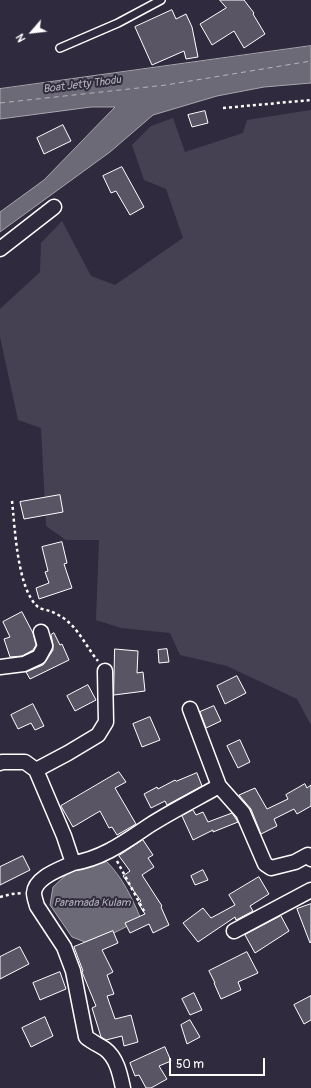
<!DOCTYPE html>
<html>
<head>
<meta charset="utf-8">
<style>
  body { margin:0 }
  #map { position:relative; width:311px; height:1088px; overflow:hidden; background:#2f2a3d; font-family:Pangolin,sans-serif }
  canvas { display:block }
  .north { position:absolute; left:12px; top:12px; width:40px; height:40px; -webkit-text-stroke:3px #2f2a3d; paint-order:stroke; rotate:242deg; font-size:11px; font-weight:700; line-height:16px; text-align:center; color:#fff }
  .north::after { content:''; display:block; margin:auto; width:14px; height:18px; background:#fff; clip-path:polygon(50% 0,100% 100%,50% 72%,0 100%) }
  .scale { position:absolute; left:169px; top:1058px; width:96px; height:18px; box-sizing:border-box; border:2px solid #fff; border-top:0; padding-left:5px; font-size:12px; line-height:14px; white-space:nowrap; color:#fff; -webkit-text-stroke:3px #2f2a3d; paint-order:stroke }
</style>
</head>
<body>
<div id="map">
<canvas width="311" height="1088"></canvas>
<div class="north">N</div>
<div class="scale">50 m</div>
</div>
<script>
const ctx = document.querySelector('canvas').getContext('2d');
ctx.lineJoin = 'round';
function paint(path, color) { ctx.fillStyle = color; ctx.fill(path, 'evenodd'); }
function strokePath(path, color, width, dash) { ctx.strokeStyle = color; ctx.lineWidth = width; ctx.lineCap = dash ? 'butt' : 'round'; ctx.setLineDash(dash || []); ctx.stroke(path); }
function drawText(font, color, halo, rows, align = 'center') {
  ctx.font = font + ' Pangolin,sans-serif'; ctx.lineWidth = 4; ctx.setLineDash([]); ctx.textBaseline = 'middle'; ctx.strokeStyle = halo; ctx.fillStyle = color; for (const [text, x, y, turn = 0] of rows) {
    ctx.save(); ctx.translate(x, y); ctx.rotate((+turn || 0) * Math.PI / 180); ctx.textAlign = isNaN(turn) ? turn : align; if (halo) ctx.strokeText(text, 0, 0); ctx.fillText(text, 0, 0); ctx.restore();
  }
}
paint(new Path2D(`
  M311 110V725L297 699 227 666 180 655 170 633 121 628 96 620 99 540H66L46 526 41 428 18 420 0 337V309L40 272 41 243 62 221 91 276 115 285 183 238 166 189 144 180 132 145 151 126 173 118 185 152 243 133 247 120Z`), '#464152');
const water = new Path2D(`
  M311 46V83L264 87 217 96 153 115 110 152 0 232V212L44 180 115 107H91L0 119V89Z
  M107 862C123 878 132 898 141 919L116 932 85 942 72 937 50 905 53 887 68 873Z`);
paint(water, '#6d6a77');
strokePath(water, '#a7a6ad', 1);
strokePath(new Path2D(`
  M0 103 166 85 311 61`), '#b6b4bb', 1, [5, 4]);
const building = new Path2D(`
  M220 0H244L254 13 253 14 265 34 244 48 234 31 212 45 200 24 226 8Z
  M172 10 176 19 186 14 192 27 198 57 186 59 184 51 152 65 135 27Z
  M205 111 208 123 192 127 188 115Z
  M63 125 71 141 44 154 37 138Z
  M122 167 144 207 130 215 116 191 111 193 103 176Z
  M60 495 63 512 24 519 20 502Z
  M62 542 67 563 64 564 72 588 39 599 36 588 49 583 45 572 48 571 42 547Z
  M22 612 33 633 36 645 33 650 22 656 10 657 4 639 10 637 3 622Z
  M54 633 60 645 62 644 69 660 30 679 26 672 43 665 46 661 53 650V644L51 635Z
  M115 649 138 651 137 673 143 672 145 691 114 695Z
  M167 649 169 662 159 663 158 650Z
  M237 676 246 693 225 704 217 686Z
  M88 685 96 700 75 711 67 696Z
  M33 704 44 726 35 730 31 723 18 729 11 715Z
  M214 706 221 721 206 728 200 712Z
  M150 717 160 740 142 747 133 724Z
  M240 740 250 762 238 768 227 746Z
  M119 772 126 782 115 788 136 824 117 835 112 827 109 828 100 811 73 827 61 806Z
  M197 773 202 786 167 805 165 801 151 808 144 794 157 787 158 789 175 780 176 781Z
  M305 784 307 788 311 785V806L297 814 294 809 274 819 277 826 261 834 251 809 239 795 255 788 267 809 288 799 286 795Z
  M193 810 196 815 203 812 208 822 232 813 238 822 213 832V830L193 840 182 816Z
  M143 840 153 855 148 858 154 867 142 875 162 906 161 907 169 925 153 933 149 924 130 933 125 923 145 914 138 903 141 901 123 876 130 871 119 856Z
  M23 856 30 870 0 885V867Z
  M203 870 208 880 195 885 191 876Z
  M259 877 269 894 250 906 253 911 236 920 235 917 198 942 183 923 203 908 211 918 235 905 229 895Z
  M311 904V942L310 943 297 909Z
  M281 916 289 931 255 953 245 935Z
  M113 931 118 943 102 950 113 972 107 975 114 994 107 996 115 1019 131 1015 138 1042 124 1046 122 1036 106 1040 101 1037 92 1008 96 1006 82 972 83 971 74 947Z
  M20 947 29 964 0 979V957Z
  M247 952 258 973 238 982 241 990 221 999 214 983H215L209 971Z
  M60 972 66 989 40 1000 33 983Z
  M194 993 202 1010 190 1015 182 999Z
  M311 996V1020L304 1024 294 1005Z
  M45 1017 53 1036 31 1047 22 1028Z
  M190 1020 200 1037 187 1044 181 1025Z
  M165 1047 171 1061 159 1066 167 1079 151 1088H146L139 1075 135 1076 130 1063Z`);
paint(building, '#595564');
strokePath(building, '#fff', 1);
const lane = new Path2D(`
  M60 48 118 23 161 0`);
const street = new Path2D(`
  M0 249 54 207
  M0 667 24 664 39 657 45 646 41 632
  M190 709 219 786 243 813 265 864 271 868 295 862 308 855 311 859
  M0 763 2 762H25L36 770 64 836 73 863C61 869 35 877 34 893 34 897 36 902 37 906L64 947 73 971 86 1037C92 1042 99 1045 105 1049 117 1058 120 1074 123 1088
  M36 770 68 753 98 735 106 722 105 671
  M73 863C102 859 126 841 150 825 172 811 196 799 219 786
  M234 931 311 890`);
strokePath(lane, '#fff', 10);
strokePath(street, '#fff', 17);
strokePath(new Path2D(`
  M223 108 311 100
  M12 501C15 527 17 589 38 607 41 609 46 610 50 611 55 613 61 616 66 620 80 631 87 648 98 661
  M117 861 145 913
  M0 897 12 894 22 893`), '#fff', 2.5, [3, 3]);
strokePath(lane, '#2f2a3d', 7);
strokePath(street, '#2f2a3d', 14);
drawText('italic 11px', '#b6b4bb', '#2f2a3d', [
  ["Boat Jetty Thodu",82,85,-7],
  ["Paramada Kulam",92,903]
]);
</script>
</body>
</html>
